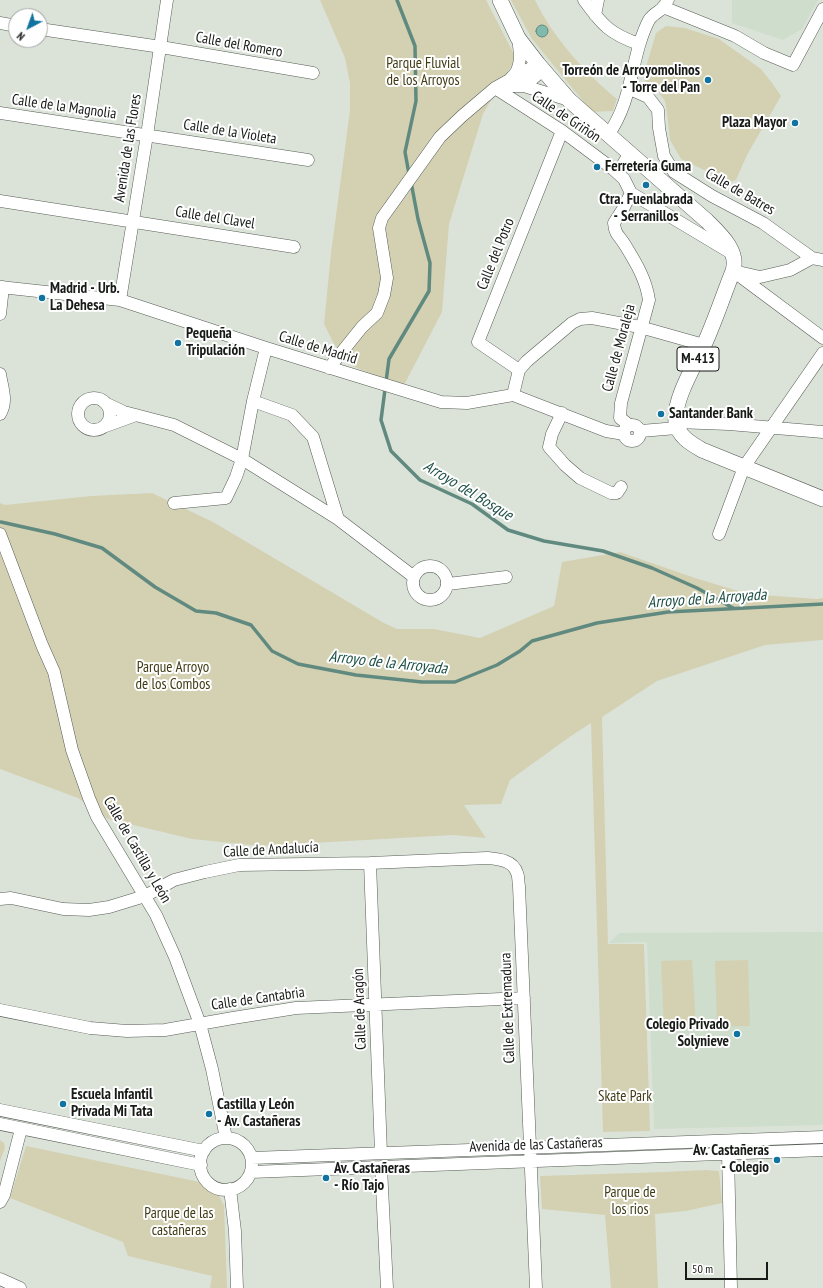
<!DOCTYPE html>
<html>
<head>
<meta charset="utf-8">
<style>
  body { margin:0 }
  #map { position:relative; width:823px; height:1288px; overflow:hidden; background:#dbe3d9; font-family:"PT Sans Narrow",sans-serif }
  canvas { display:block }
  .north { position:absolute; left:8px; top:8px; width:40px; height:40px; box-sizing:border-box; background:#fff; border:1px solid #a2a3a2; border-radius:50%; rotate:221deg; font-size:11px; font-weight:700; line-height:16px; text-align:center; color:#171a17 }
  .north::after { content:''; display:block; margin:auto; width:14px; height:18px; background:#1173a0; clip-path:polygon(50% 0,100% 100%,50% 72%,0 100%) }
  .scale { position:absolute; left:685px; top:1262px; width:83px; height:18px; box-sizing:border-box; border:2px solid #171a17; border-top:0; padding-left:5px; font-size:12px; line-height:14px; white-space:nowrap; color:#171a17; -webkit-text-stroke:3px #fff; paint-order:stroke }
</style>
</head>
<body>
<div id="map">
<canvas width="823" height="1288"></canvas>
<div class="north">N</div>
<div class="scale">50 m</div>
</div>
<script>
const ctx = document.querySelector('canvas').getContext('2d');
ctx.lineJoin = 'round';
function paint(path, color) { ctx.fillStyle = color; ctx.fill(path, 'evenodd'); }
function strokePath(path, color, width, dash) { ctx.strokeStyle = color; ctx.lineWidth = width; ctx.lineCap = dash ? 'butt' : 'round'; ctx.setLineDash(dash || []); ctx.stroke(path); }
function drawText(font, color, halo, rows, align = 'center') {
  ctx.font = font + ' "PT Sans Narrow",sans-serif'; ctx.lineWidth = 4; ctx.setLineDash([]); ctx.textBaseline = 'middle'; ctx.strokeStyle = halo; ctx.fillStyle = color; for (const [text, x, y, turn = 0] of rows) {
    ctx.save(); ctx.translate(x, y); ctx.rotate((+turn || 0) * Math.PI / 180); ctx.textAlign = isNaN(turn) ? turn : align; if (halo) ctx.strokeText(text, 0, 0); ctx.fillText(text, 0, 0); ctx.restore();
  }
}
paint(new Path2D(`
  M732 0H818L802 29 783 40 732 23Z
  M823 932V1125L654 1129 647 942 609 943 619 933Z`), '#cfddcc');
paint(new Path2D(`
  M320 0H486L516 58 483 114 449 224 442 312 403 387 350 365 334 344 324 324 331 253 350 110V83L345 58Z
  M511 0H535C552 36 586 74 617 99L613 111 592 112 532 39Z
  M666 26 685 28 719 39 761 69 772 83 781 96 747 155 736 180 729 182 681 159 670 140 667 113 665 101 657 90 648 85 643 77 656 33Z
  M152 493 213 522 384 623 397 629H434L480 638 554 606 562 562 620 552 695 578 748 594 818 599 823 598V640L765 645 657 681 602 717 608 944H644L650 1131 603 1132 591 723 571 736 510 780 501 804 464 805 486 838 453 835 260 846 192 839 108 819 78 798 0 769V503L5 505 91 496Z
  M692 960 696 1028 664 1030 661 961Z
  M748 960 750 1026 717 1027 715 961Z
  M0 1140 4 1143 5 1148 0 1161Z
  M26 1146 195 1181 214 1187 224 1205 227 1288H210L212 1276 128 1256 123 1242 10 1198Z
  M706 1170 719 1171 722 1203 686 1211 655 1214 658 1288H611L605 1215 542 1209 540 1176 664 1172Z`), '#d4d1b3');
const water = new Path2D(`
  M536 31a6 6 0 1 1 12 0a6 6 0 1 1-12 0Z`);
paint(water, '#7fbaac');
strokePath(water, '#608a7f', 1);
strokePath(new Path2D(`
  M397 0 415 46 416 101 405 152 409 174
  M411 182 418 219 430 263 429 291 389 359 381 420 391 451 420 480 472 504 508 530 544 541 603 551 652 568 697 588 733 608
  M1 522 55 534 102 548 155 587 196 611 216 613 251 625 272 651 298 664 356 675 422 682H455L497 665 520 651 532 641 597 623 668 612 823 604`), '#608a7f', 3.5);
const minor = new Path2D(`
  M584 0C602 25 610 34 639 44
  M663 7 735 36 764 53 793 65 823 9
  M595 15 598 0
  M0 23 16 26
  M40 29 161 47 313 73
  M511 78C523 68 520 52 518 38
  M502 86H524L569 100
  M524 86 543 70
  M495 88 562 131 613 169 624 179 631 193 733 254
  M630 89 648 97 658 110 659 128 664 156 674 172 712 196 763 223 812 258 823 260
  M0 113 308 160
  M608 135C634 99 630 57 649 20 652 15 658 12 663 8 665 6 666 2 668 0
  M618 173 629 154
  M0 201 294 247
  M733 271 823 338
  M738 272 760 277 790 270 812 258
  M0 287 120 300 266 348 441 402 467 403 513 395 606 431 624 434
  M120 300 147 135 167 0
  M0 314 3 287
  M329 368 362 327 377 313 384 295 387 278 379 228 382 218 440 137 462 116 495 88 538 64
  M519 370 478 342 562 131
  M0 374C2 388 8 401 0 414
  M513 395 519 370 527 361 572 323 580 319 592 318 640 327 704 345
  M78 414a16 16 0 1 1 32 0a16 16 0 1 1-32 0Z
  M253 401 292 415 313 437 338 519
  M105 403 124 412 174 425 242 459 338 519 414 577
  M562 413 552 434 549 447 565 465 580 478 611 493H617L621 487
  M676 422 729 424 823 432
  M624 433a8 8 0 1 1 16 0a8 8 0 1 1-16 0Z
  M629 425 620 418 621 403 649 300C646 279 636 263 625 245 619 235 615 235 614 223L623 209 631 193
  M103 427 136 415
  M641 431 677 428
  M174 503 226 498 236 477 242 459 253 401 266 348
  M0 534 42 645 54 672 72 750 89 798 97 817 156 915 175 957 191 1000 200 1024 212 1069 226 1138
  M719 534 744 467 823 353
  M413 583a17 17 0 1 1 34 0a17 17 0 1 1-34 0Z
  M448 584 506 577
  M370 863 381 1153
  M0 899 11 898 63 909 89 910 109 907 145 896 174 880 205 872 239 865 370 863 487 858C498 859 513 860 517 873 519 877 518 882 519 886L536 1288
  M0 1010 90 1028 127 1031 165 1030 233 1018 296 1008 524 998
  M0 1110 204 1151
  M0 1124 201 1165
  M200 1164a26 26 0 1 1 52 0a26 26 0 1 1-52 0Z
  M728 1153 731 1288
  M252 1158 823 1137
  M381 1167 387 1288
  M251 1172 823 1150
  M230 1189 235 1231 237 1288
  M0 1202 4 1195 21 1129
  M0 1279 20 1288`);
const major = new Path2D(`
  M500 0 518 38 538 64 569 100 707 221C721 235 739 251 733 271 723 296 715 321 704 345 695 365 673 400 676 422 678 436 690 443 702 450L823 499`);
strokePath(minor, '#565d55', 13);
strokePath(major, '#565d55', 16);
strokePath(minor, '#fff', 12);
strokePath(major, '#fff', 15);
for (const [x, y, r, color] of [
  [708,80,4,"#1173a0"],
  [795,123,4,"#1173a0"],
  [597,167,4,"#1173a0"],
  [646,185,4,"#1173a0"],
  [42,298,4,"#1173a0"],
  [178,343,4,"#1173a0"],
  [661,414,4,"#1173a0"],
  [737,1034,4,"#1173a0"],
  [63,1104,4,"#1173a0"],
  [209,1114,4,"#1173a0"],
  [777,1160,4,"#1173a0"],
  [326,1178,4,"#1173a0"]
]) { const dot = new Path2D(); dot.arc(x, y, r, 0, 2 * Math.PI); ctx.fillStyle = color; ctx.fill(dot); strokePath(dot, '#fff', 1.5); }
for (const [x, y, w] of [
  [698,359,42]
]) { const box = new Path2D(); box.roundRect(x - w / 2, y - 12, w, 24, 3); ctx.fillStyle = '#fff'; ctx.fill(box); strokePath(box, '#171a17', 1); }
drawText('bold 14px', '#171a17', null, [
  ["M-413",698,359]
]);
drawText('15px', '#171a17', '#fff', [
  ["Calle del Romero",239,45,10],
  ["Calle de la Magnolia",64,107,8],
  ["Calle de Griñón",566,117,34],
  ["Calle de la Violeta",230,132,9],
  ["Avenida de las Flores",128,148,-81],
  ["Calle de Batres",740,192,30],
  ["Calle del Clavel",215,218,9],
  ["Calle del Potro",496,254,-68],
  ["Calle de Madrid",318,348,17],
  ["Calle de Moraleja",619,348,-75],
  ["Calle de Castilla y León",137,850,60],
  ["Calle de Andalucía",271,850,-3],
  ["Calle de Cantabria",258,999,-8],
  ["Calle de Extremadura",508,1008,-92],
  ["Calle de Aragón",360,1009,-92],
  ["Avenida de las Castañeras",536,1145,-2]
]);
drawText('15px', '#403b15', '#fff', [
  ["Parque Fluvial",423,64],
  ["de los Arroyos",423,81],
  ["Parque Arroyo",173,668],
  ["de los Combos",173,685],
  ["Skate Park",625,1097],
  ["Parque de",630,1193],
  ["los rios",630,1210],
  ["Parque de las",179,1214],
  ["castañeras",179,1231]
]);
drawText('bold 15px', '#171a17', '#fff', [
  ["Torreón de Arroyomolinos",700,71,"right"],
  ["- Torre del Pan",700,88,"right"],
  ["Plaza Mayor",787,123,"right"],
  ["Ferretería Guma",605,167],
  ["Ctra. Fuenlabrada",646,200,"center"],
  ["- Serranillos",646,217,"center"],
  ["Madrid - Urb.",50,289],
  ["La Dehesa",50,306],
  ["Pequeña",186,334],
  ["Tripulación",186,351],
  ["Santander Bank",669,414],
  ["Colegio Privado",729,1025,"right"],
  ["Solynieve",729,1042,"right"],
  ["Escuela Infantil",71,1095],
  ["Privada Mi Tata",71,1112],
  ["Castilla y León",217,1105],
  ["- Av. Castañeras",217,1122],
  ["Av. Castañeras",769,1151,"right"],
  ["- Colegio",769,1168,"right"],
  ["Av. Castañeras",334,1169],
  ["- Río Tajo",334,1186]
], 'left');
drawText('italic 16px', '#1c4f45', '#fff', [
  ["Arroyo del Bosque",468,491,31],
  ["Arroyo de la Arroyada",707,599,-4],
  ["Arroyo de la Arroyada",388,663,6]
]);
</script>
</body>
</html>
